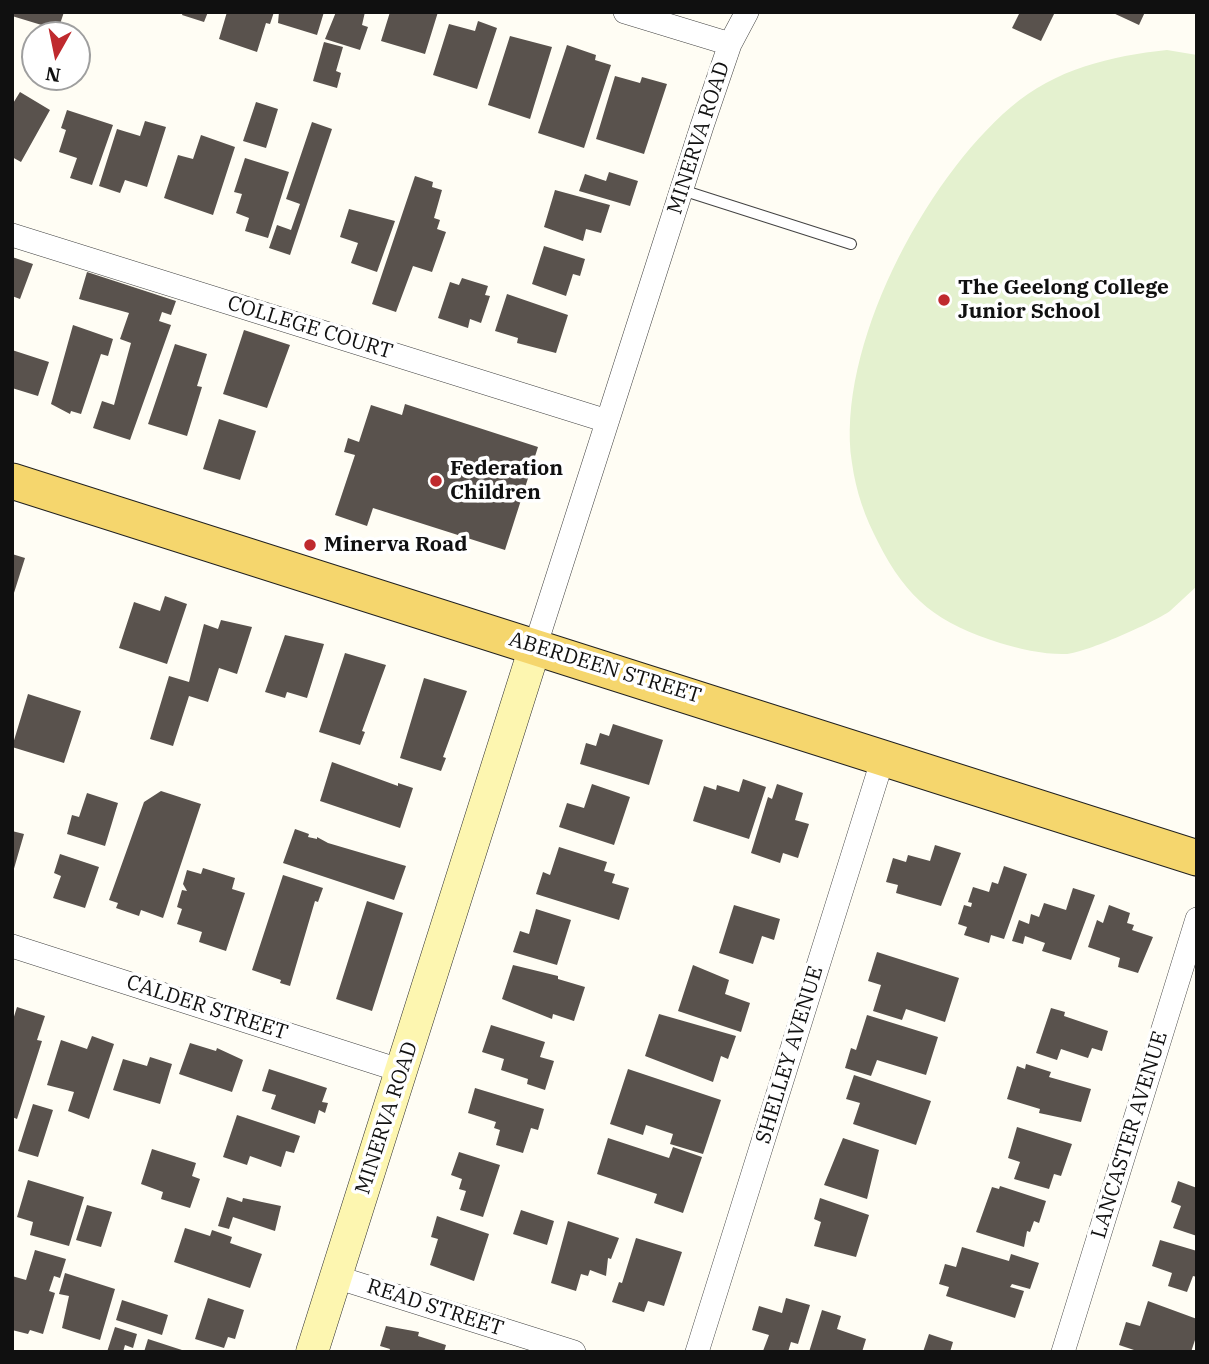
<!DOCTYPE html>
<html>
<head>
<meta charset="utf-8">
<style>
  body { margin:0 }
  #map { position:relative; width:1209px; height:1364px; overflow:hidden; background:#fffdf4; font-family:"IBM Plex Serif",serif }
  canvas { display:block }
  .frame { position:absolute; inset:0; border:14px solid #101010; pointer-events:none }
  .north { position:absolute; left:21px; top:21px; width:70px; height:70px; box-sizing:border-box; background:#fff; border:2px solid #9f9f9f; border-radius:50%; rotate:189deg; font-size:19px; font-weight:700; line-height:28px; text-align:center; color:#101010 }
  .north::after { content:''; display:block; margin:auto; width:24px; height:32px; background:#bf2a2e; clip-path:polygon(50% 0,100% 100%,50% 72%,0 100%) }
</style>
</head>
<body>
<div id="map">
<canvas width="1209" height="1364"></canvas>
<div class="frame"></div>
<div class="north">N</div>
</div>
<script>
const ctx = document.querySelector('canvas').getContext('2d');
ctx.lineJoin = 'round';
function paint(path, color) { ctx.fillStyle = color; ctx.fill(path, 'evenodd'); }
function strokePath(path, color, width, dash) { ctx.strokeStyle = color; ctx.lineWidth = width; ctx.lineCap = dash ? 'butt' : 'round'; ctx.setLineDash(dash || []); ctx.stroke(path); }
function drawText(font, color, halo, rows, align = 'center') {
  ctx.font = font + ' "IBM Plex Serif",serif'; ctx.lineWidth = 7; ctx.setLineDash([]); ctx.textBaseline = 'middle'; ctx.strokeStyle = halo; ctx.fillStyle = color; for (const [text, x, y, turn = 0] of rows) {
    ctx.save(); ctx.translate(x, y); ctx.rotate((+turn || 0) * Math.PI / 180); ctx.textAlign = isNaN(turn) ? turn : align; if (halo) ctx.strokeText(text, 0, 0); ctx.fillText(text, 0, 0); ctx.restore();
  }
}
paint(new Path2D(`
  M1167 50 1197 55V586C1188 594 1179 603 1170 611 1153 623 1087 652 1067 654 1047 655 1019 649 1000 643 939 624 907 600 878 542 865 517 856 492 852 463 835 348 925 180 1011 107 1055 69 1111 56 1167 50Z`), '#e4f1cf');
paint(new Path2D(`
  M12 12H64L58 30 12 16Z
  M183 12H208L204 22 182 15Z
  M227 12H274L270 24 266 23 257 52 219 39Z
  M279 12H324L317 35 278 23Z
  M336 12H365L362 25 368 27 360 50 325 39Z
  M390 12H438L425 54 381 41Z
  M1020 12H1055L1041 41 1012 28Z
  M1111 12H1145L1139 25Z
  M478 21 497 28 477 89 433 75 449 24 475 31Z
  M510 36 552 47 530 119 488 105Z
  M324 42 343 47 336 71 341 73 337 88 313 81Z
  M567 45 596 55 595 60 611 65 584 148 538 133Z
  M615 76 640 83 642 77 667 84 644 154 596 139Z
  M20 92 50 110 21 162 12 157V105Z
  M256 102 278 109 266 148 243 141Z
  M67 110 113 125 92 185 70 178 77 158 59 152 66 130 61 128Z
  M145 121 166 127 147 187 125 180 120 193 99 186 117 129 140 136Z
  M312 122 332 129 290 255 269 248 277 225 291 230 300 204 286 199Z
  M201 135 235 147 213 215 164 198 178 155 193 159Z
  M245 158 289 172 268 238 245 231 249 218 236 213 242 194 234 192Z
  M609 172 638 181 630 206 579 191 585 174 606 181Z
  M415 176 433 182 432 187 442 190 434 218 440 220 437 229 446 232 432 272 413 266 396 312 372 304Z
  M555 190 610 205 601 233 586 229 583 241 544 227Z
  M349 209 395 221 377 272 351 263 358 243 340 237Z
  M544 246 585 259 580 276 573 274 566 296 532 284Z
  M12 257 33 264 20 299 12 296Z
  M87 272 176 301 171 315 162 312 159 321 171 325 130 440 93 428 102 401 114 405 131 343 120 339 129 313 79 299Z
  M462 278 488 286 485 295 490 296 481 323 470 319 468 328 438 318 450 282 459 285Z
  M507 294 568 315 556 353 517 343 518 338 495 331Z
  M73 325 113 339 108 356 101 354 81 414 71 411 70 414 51 404Z
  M244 330 290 345 267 408 223 394Z
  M175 344 207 354 197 386 202 387 187 436 148 424Z
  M12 350 49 362 38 396 12 388Z
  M405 404 538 447 505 550 373 508 367 526 335 515 355 455 344 452 348 438 359 442 371 405 402 415Z
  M219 419 256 431 240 480 203 469Z
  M12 554 25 558 13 596H12Z
  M165 596 187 604 167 664 119 648 134 602 160 611Z
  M221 620 252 627 237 674 219 668 208 702 189 696 173 746 150 739 169 676 189 682 204 624 218 629Z
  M285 635 324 644 307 698 287 692 285 698 265 692Z
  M345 653 386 665 362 731 365 732 360 745 319 732Z
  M424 678 467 691 443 757 446 758 441 771 400 758Z
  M28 694 81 711 64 763 12 747Z
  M613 724 663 740 649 785 580 764 586 743 596 746 600 733 609 736Z
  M332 762 398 786V783L413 788 400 828 320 801Z
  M743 779 766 787 749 839 693 821 704 786 716 790 717 785 739 792Z
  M592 784 630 797 614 845 559 827 567 803 584 808Z
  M777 784 803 793 795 820 809 824 798 858 783 853 780 863 751 853 768 797 772 799Z
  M161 791 201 804 163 918 141 910 139 916 116 908 118 903 109 900 144 802Z
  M87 793 118 803 105 846 67 834 72 815 79 817Z
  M295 829 309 834 308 837 317 839V837L328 843 406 866 394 900 283 863Z
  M12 831 24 834 13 872 12 871Z
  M935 845 961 853 941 906 896 893 898 885 886 882 893 858 906 862 908 855 930 861Z
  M559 847 607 862 604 871 615 874 612 883 629 888 619 920 536 894 543 872 550 875Z
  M60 854 99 867 85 908 53 898 61 876 54 873Z
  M1004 866 1027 874 1004 939 991 935 989 943 964 935 967 927 958 924 964 905 971 907 972 903 968 902 973 887 989 892 992 882 998 884Z
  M203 868 235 878 232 889 245 893 226 951 199 942 202 932 177 924 182 909 177 907 182 890 187 891 183 884 187 870 201 874Z
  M283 875 323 888 318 902 315 901 290 986 280 983 281 980 252 970Z
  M1073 888 1095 895 1071 960 1042 951 1045 943 1025 936 1023 944 1012 941 1019 920 1029 924 1031 914 1039 917 1044 903 1066 910Z
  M367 901 403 913 372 1011 336 999Z
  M734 905 780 919 774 940 762 936 753 964 719 953Z
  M1109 905 1130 913 1127 923 1134 925 1132 930 1153 937 1138 973 1118 967 1120 958 1088 947 1097 920 1103 923Z
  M536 909 571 920 557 965 513 952 520 931 529 934Z
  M877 952 959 978 945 1022 906 1009 902 1020 873 1011 881 985 868 981Z
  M513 965 558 976V979L585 987 574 1021 553 1014 552 1019 502 999Z
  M693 965 729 980 725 994 750 1003 741 1032 678 1011Z
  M17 1007 45 1016 37 1040 42 1041 17 1119 12 1117V1023Z
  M1051 1008 1065 1012 1064 1016 1108 1031 1102 1051 1092 1048 1088 1058 1061 1049 1057 1060 1036 1053Z
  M659 1014 736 1036 728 1059 721 1056 713 1082 645 1056Z
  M867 1015 938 1037 926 1075 877 1060 871 1076 845 1068 851 1048 856 1050Z
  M491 1025 545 1042 540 1057 554 1061 545 1090 527 1084 528 1079 501 1070 504 1059 482 1052Z
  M92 1036 114 1044 89 1119 68 1111 74 1092 47 1085 61 1040 87 1049Z
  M190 1043 216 1051 217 1048 243 1060 232 1092 179 1074Z
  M150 1057 172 1064 160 1104 113 1090 123 1059 147 1066Z
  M1026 1064 1051 1072 1049 1077 1091 1089 1081 1122 1039 1113 1040 1109 1007 1099 1017 1066 1025 1069Z
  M269 1069 327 1088 322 1102 328 1103 325 1113 319 1110 315 1124 271 1109 276 1095 262 1091Z
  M628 1069 721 1100 703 1154 670 1144 673 1134 646 1125 643 1135 610 1124Z
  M854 1075 931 1101 916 1145 853 1124 860 1103 846 1099Z
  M475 1088 544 1109 538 1130 531 1128 523 1153 496 1145 500 1130 494 1128 496 1122 468 1113Z
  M33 1104 53 1110 38 1157 18 1151Z
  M237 1115 300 1136 294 1153 286 1151 281 1167 250 1156 247 1165 223 1157Z
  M1017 1127 1072 1144 1061 1176 1054 1174 1049 1189 1014 1179 1020 1162 1008 1158Z
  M608 1138 669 1158 673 1147 702 1157 683 1213 654 1203 657 1194 597 1174Z
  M843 1138 879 1150 867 1199 824 1185Z
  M152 1149 196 1163 192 1176 200 1179 190 1208 161 1199 163 1192 141 1184Z
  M459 1152 500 1165 483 1217 460 1210 466 1191 459 1189 462 1179 451 1175Z
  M28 1180 84 1197 69 1246 30 1235 33 1222 17 1217Z
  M1178 1181 1197 1188V1236L1173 1228 1181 1206 1171 1202Z
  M1000 1186 1046 1201 1039 1223 1034 1221 1030 1232 1027 1231 1024 1247 976 1232 992 1187 999 1189Z
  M227 1197 242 1202 243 1198 281 1206 275 1231 233 1217 229 1229 218 1226Z
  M820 1198 869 1215 856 1257 814 1246 821 1222 814 1219Z
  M87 1205 112 1212 101 1247 76 1240Z
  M521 1210 554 1221 547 1245 513 1234Z
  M437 1216 489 1234 474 1281 430 1265 438 1239 431 1237Z
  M568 1221 619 1238 611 1259 608 1258 606 1276 590 1270 588 1276 581 1274 576 1291 551 1283Z
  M185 1228 210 1236 212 1230 232 1237 230 1243 262 1254 250 1288 174 1262Z
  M636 1238 682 1252 664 1306 648 1301 644 1312 612 1302 619 1282 622 1283Z
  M1160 1240 1197 1251V1277L1193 1276 1187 1292 1168 1286 1172 1273 1152 1266Z
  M962 1247 1009 1261 1011 1254 1039 1263 1030 1289 1012 1284 1010 1287 1024 1291 1015 1318 946 1296 949 1287 939 1284 945 1264 956 1267Z
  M35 1250 66 1259 60 1278 54 1276 49 1291 55 1293 43 1334 30 1330 28 1334 12 1330V1276L26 1280Z
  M65 1273 115 1289 100 1340 62 1328 69 1296 59 1294Z
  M208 1298 244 1310 235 1339 228 1337 224 1348 195 1339Z
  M786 1298 810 1305 798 1344 791 1342 788 1352 763 1351 769 1335 752 1330 759 1306 782 1313Z
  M122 1300 168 1315 162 1335 116 1320Z
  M1148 1301 1197 1319V1334L1191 1352H1140L1119 1345 1126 1322 1140 1326Z
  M822 1310 841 1316 837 1329 866 1339 862 1352H809Z
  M386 1326 419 1332 418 1336 446 1345 444 1352H389L390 1349 380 1346Z
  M115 1327 137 1334 133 1348 125 1345 123 1352H107Z
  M929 1334 953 1342 950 1352H923Z
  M148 1339 185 1351V1352H144Z`), '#59524d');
const lane = new Path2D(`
  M682 190 851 244`);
const street = new Path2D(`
  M625 12 730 44
  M12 235 607 421
  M535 647 702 126 730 44 747 12
  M12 946 402 1071
  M336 1277 574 1352
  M697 1352 883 758
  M1063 1352 1197 919`);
const secondary = new Path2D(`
  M312 1352 535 647`);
const primary = new Path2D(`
  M12 481 1197 858`);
strokePath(lane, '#434343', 12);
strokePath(street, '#434343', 24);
strokePath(secondary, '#323232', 33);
strokePath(primary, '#212121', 37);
strokePath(lane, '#fff', 10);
strokePath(street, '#fff', 23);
strokePath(secondary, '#fdf6b0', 32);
strokePath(primary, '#f5d66d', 35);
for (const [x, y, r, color] of [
  [944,300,7,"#bf2a2e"],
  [436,481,7,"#bf2a2e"],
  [310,545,7,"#bf2a2e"]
]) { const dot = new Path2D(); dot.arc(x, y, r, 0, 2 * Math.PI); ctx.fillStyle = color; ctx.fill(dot); strokePath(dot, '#fff', 2.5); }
drawText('21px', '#101010', '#fff', [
  ["MINERVA ROAD",699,138,-72],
  ["COLLEGE COURT",310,328,17],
  ["ABERDEEN STREET",605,668,17],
  ["CALDER STREET",207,1008,18],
  ["SHELLEY AVENUE",790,1055,-73],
  ["MINERVA ROAD",387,1118,-72],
  ["LANCASTER AVENUE",1130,1135,-73],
  ["READ STREET",435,1308,18]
]);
drawText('bold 21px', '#101010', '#fff', [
  ["The Geelong College",958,288],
  ["Junior School",958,312],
  ["Federation",450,469],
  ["Children",450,493],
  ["Minerva Road",324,545]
], 'left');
</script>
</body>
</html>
